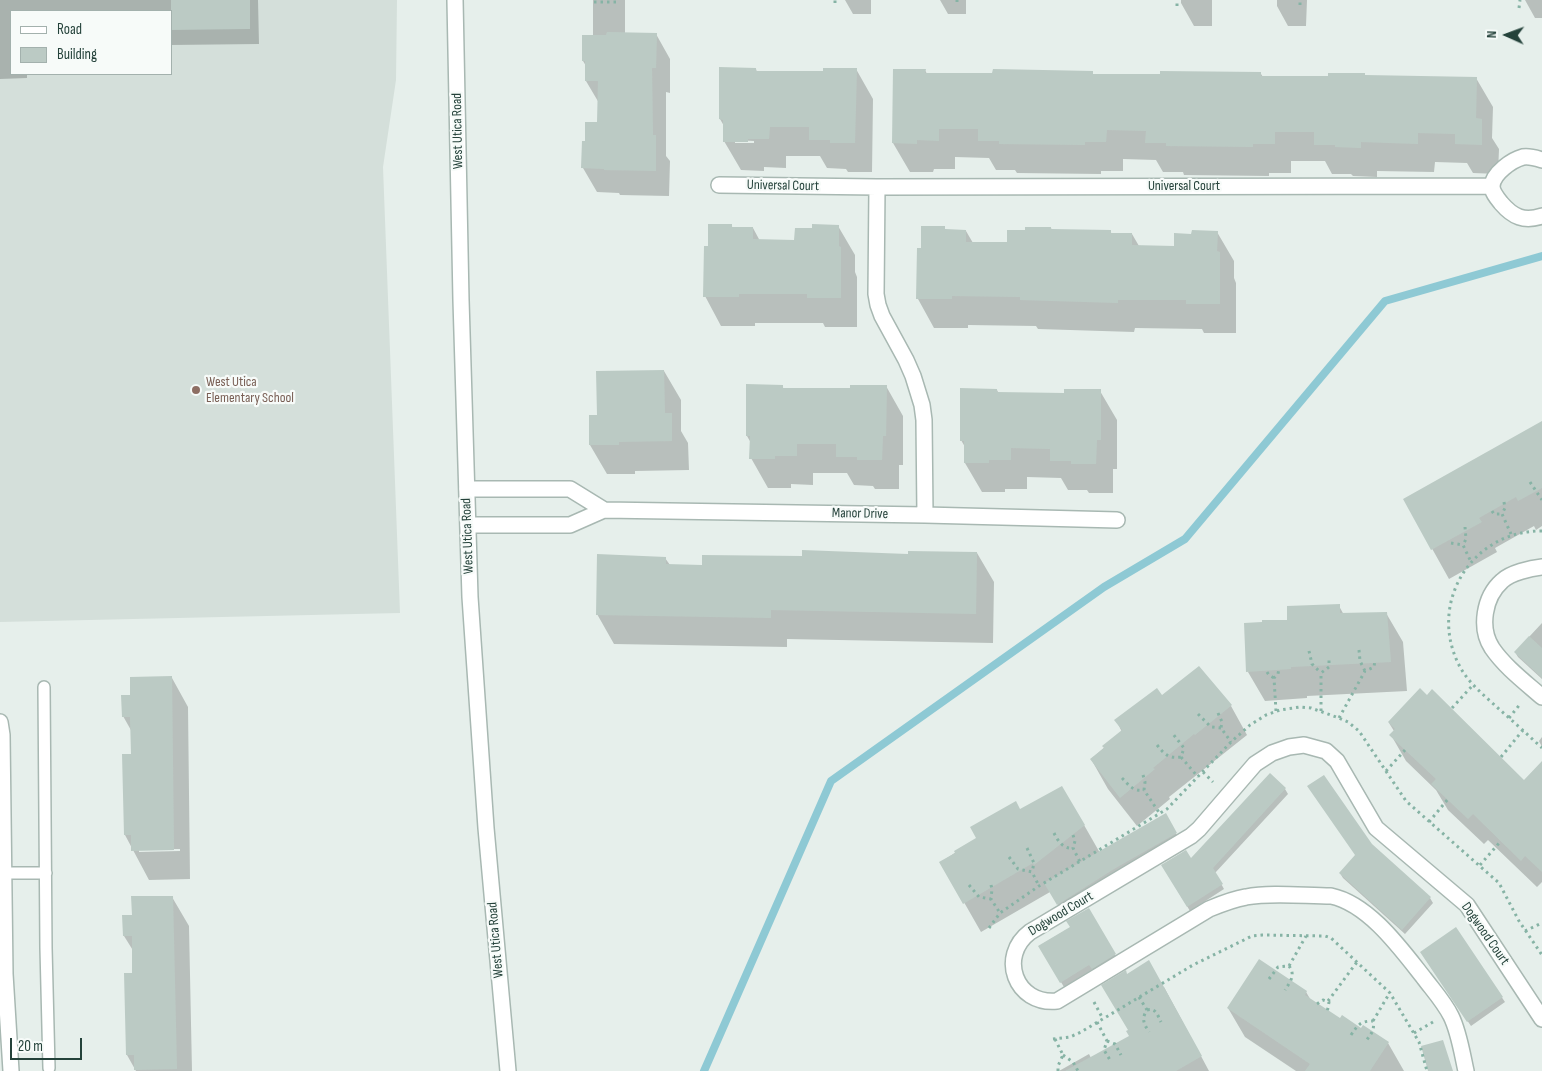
<!DOCTYPE html>
<html>
<head>
<meta charset="utf-8">
<style>
  body { margin:0 }
  #map { position:relative; width:1542px; height:1071px; overflow:hidden; background:#e6efeb; font-family:"Sofia Sans Condensed",sans-serif }
  canvas { display:block }
  .legend { position:absolute; left:10px; top:10px; width:162px; height:65px; box-sizing:border-box; background:#f7fbf9; border:1px solid #a3b1ad; margin:0; padding:6px 9px; list-style:none; font-size:15px; color:#24423a }
  .legend li { display:flex; align-items:center; gap:10px; height:25px }
  .legend b { width:25px; border:1px solid #a3b1ad }
  .north { position:absolute; left:1482px; top:10px; width:50px; height:50px; -webkit-text-stroke:4px #f7fbf9; paint-order:stroke; rotate:272deg; font-size:14px; font-weight:700; line-height:20px; text-align:center; color:#24423a }
  .north::after { content:''; display:block; margin:auto; width:18px; height:22px; background:#24423a; clip-path:polygon(50% 0,100% 100%,50% 72%,0 100%) }
  .scale { position:absolute; left:10px; top:1038px; width:72px; height:22px; box-sizing:border-box; border:2px solid #24423a; border-top:0; padding-left:6px; font-size:15px; line-height:18px; white-space:nowrap; color:#24423a; -webkit-text-stroke:4px #f7fbf9; paint-order:stroke }
</style>
</head>
<body>
<div id="map">
<canvas width="1542" height="1071"></canvas>
<ul class="legend">
<li><b style="height:6px;background:#fff"></b>Road</li>
<li><b style="height:14px;background:#bbcac4"></b>Building</li>
</ul>
<div class="north">N</div>
<div class="scale">20 m</div>
</div>
<script>
const ctx = document.querySelector('canvas').getContext('2d');
ctx.lineJoin = 'round';
function paint(path, color) { ctx.fillStyle = color; ctx.fill(path, 'evenodd'); }
function strokePath(path, color, width, dash) { ctx.strokeStyle = color; ctx.lineWidth = width; ctx.lineCap = dash ? 'butt' : 'round'; ctx.setLineDash(dash || []); ctx.stroke(path); }
function drawText(font, color, halo, rows, align = 'center') {
  ctx.font = font + ' "Sofia Sans Condensed",sans-serif'; ctx.lineWidth = 4.5; ctx.setLineDash([]); ctx.textBaseline = 'middle'; ctx.strokeStyle = halo; ctx.fillStyle = color; for (const [text, x, y, turn = 0] of rows) {
    ctx.save(); ctx.translate(x, y); ctx.rotate((+turn || 0) * Math.PI / 180); ctx.textAlign = isNaN(turn) ? turn : align; if (halo) ctx.strokeText(text, 0, 0); ctx.fillText(text, 0, 0); ctx.restore();
  }
}
paint(new Path2D(`
  M0 0H397L396 80 383 167 400 613 0 622ZM11 11H171V74H11Z`), '#d4dfda');
paint(new Path2D(`
  M0 0H258L259 44 171 45V11H11V74H27V78L0 79Z
  M593 0H625V33L656 34 670 59V93L666 92V156L670 161 669 196 620 195 619 193 597 192 583 168 586 143 599 123V103L586 81V66L583 61 593 36Z
  M845 0H871V14H853Z
  M940 0H966V14H948Z
  M1181 0H1212V26H1194L1181 3Z
  M1277 0H1307L1306 26H1288L1277 6Z
  M1525 0H1542V18H1535Z
  M756 69 757 72 799 73 856 69 873 99 872 172H848L846 169 827 168 820 156H786V168L764 167V171L741 170 724 141V126L720 119ZM735 140 754 141V143H735Z
  M925 70 927 74 1092 72 1094 76 1261 74 1263 77 1366 76 1476 78 1493 107 1492 138 1499 149 1498 174 1473 173 1467 163 1435 162 1434 172 1377 171V177L1353 176 1351 174H1332L1325 161H1291V173H1269V176L1184 175 1183 172H1163L1156 160 1123 159V171H1101V174L1017 173 1015 170H996L989 158 955 157V169H934L933 172H910L893 143Z
  M731 225 733 228H753L760 241H795L814 229 838 226 855 255V272L857 277V327H825L823 323H755V326H721L705 296 709 247Z
  M1051 228 1052 230 1110 231 1112 234H1132L1139 246 1175 247 1193 235 1217 232 1234 261V278L1236 283V333H1204L1202 329 1135 328 1134 332 1038 329 1036 326 968 325V328H934L918 299 922 250 946 231H966L973 243 1008 244Z
  M664 371 681 400V431L688 443 689 470 635 471V474H607L590 445 598 416Z
  M748 385 782 386 784 389 825 390 886 386 903 416V465H899V489H875L873 486 854 485 847 473H813V485L791 484V488H768L751 458V443L747 436Z
  M997 390 999 394H1065L1100 391 1117 420V469H1113V493H1089L1087 490H1068L1061 478 1027 477V489H1005V492H982L965 463V447L961 440Z
  M1542 435V526L1536 530 1534 526 1495 548 1497 552 1449 579 1405 500Z
  M977 553 994 582 993 643 787 639V647L614 644 597 614 665 558 670 565 704 566 804 557Z
  M1339 606 1344 615 1386 613 1403 642 1407 691 1307 696V698L1265 701 1248 672 1289 621Z
  M1542 623V679L1518 657 1515 652Z
  M172 678 188 707 190 879 149 880 125 835 132 755V732L123 716 132 696ZM139 849H180V851L139 852Z
  M1231 706 1247 735 1169 797 1170 799 1137 826 1108 789 1091 759 1122 732 1116 720Z
  M1389 723 1524 781 1542 762V882L1537 887 1488 840 1484 844 1448 810 1436 790 1406 761 1391 735 1394 731Z
  M1542 737V747L1539 741Z
  M1270 774 1285 789 1288 794 1215 873 1224 889 1190 911 1162 865 1191 860Z
  M1020 810 1084 825 1100 853 1165 815 1179 839 1061 909 1050 892 981 932 941 862Z
  M1371 844 1430 898 1433 903 1405 934 1343 878 1340 873Z
  M172 897 189 926 192 1071H136L127 1055 134 974V952L124 936V916H133Z
  M1088 910 1118 960 1095 973 1093 969 1064 987 1039 946 1071 927Z
  M1455 929 1505 1002 1471 1026 1424 957Z
  M1127 976 1164 987 1209 1071H1059L1089 1054 1091 1058 1131 1036Z
  M1306 992 1312 1002 1340 1020 1388 1043 1404 1071H1296L1245 1037 1228 1008Z`), '#0003');
strokePath(new Path2D(`
  M704 1071 831 781 1104 587 1185 539 1385 301 1542 256`), '#8ec9d4', 8);
paint(new Path2D(`
  M171 0H250V29L171 30Z
  M607 32 657 33 656 68H652L653 135H656V171L604 170V169L581 168 582 141H585V122H597L598 81H585V61H582V35H606Z
  M719 67 756 68V71H823V68H857L855 143H830V140H809V127H770L769 139H748V142H723V120L719 119Z
  M893 69H926L925 73H992L993 69 1093 71V74H1160V71L1261 72V76H1328V73H1365V75L1477 77 1476 118 1482 119V145L1455 144V134L1418 133V144L1361 142V148L1335 147V145H1314V132H1275V144H1253V147L1166 146V143H1145L1146 131 1107 130 1106 142H1085V145L999 144V141H978V129H939V141L917 140V144L892 143Z
  M708 224H732V227H753V239L794 240 795 228H812V224L839 225V246L841 247V298H807V294H739V297H703L704 246H708Z
  M921 226H945V229L966 230V242H1007V230H1025V227H1051V229L1111 230V233H1132V245L1174 246V233L1191 234 1192 230 1218 231 1217 251 1220 252V304H1186V300H1118V303L1020 300V297L952 296V299H916L917 248H921Z
  M664 370 665 413H672V441L619 442V445H589V415H597L596 371Z
  M746 384 783 385V388H850V385H887L886 436H883L882 460H857V457H836V444H797V456H775V459H749L750 436H746Z
  M960 388 997 389V392L1064 393V389H1101V440H1097L1096 464H1071V461H1050V449L1011 448V460H989V463H964V441H960Z
  M1542 421V488L1518 501 1516 497 1486 514 1479 518 1482 522 1431 550 1403 499Z
  M802 550 908 554V551L977 552 976 614 771 610V618L596 615 597 554 666 557V564L702 565V555L802 556Z
  M1340 604V613L1387 612 1391 662 1291 667V669L1246 672 1244 623 1262 622V620H1287V606Z
  M1529 636 1542 648V678L1514 652Z
  M1199 666 1232 705 1195 735 1194 734 1153 768 1155 769 1143 779 1120 798 1090 759 1104 748 1102 746 1122 730 1114 720 1157 688 1162 695Z
  M172 676 174 850 131 851V835H124L122 754H131L130 717H122L121 695H130V677Z
  M1420 688 1427 695 1432 689 1524 780 1542 761V872L1525 856 1521 861 1473 814 1468 819 1431 784 1436 779 1389 735 1395 729 1388 722Z
  M1270 773 1286 788 1213 868 1223 884 1187 907 1161 865 1186 850 1191 858Z
  M1324 775 1372 844 1431 897 1402 930 1339 873 1355 855 1307 786Z
  M1062 786 1085 825 1034 865 1033 863 963 904 939 862 955 853 954 851 976 838 970 827 1016 801 1020 809Z
  M1166 813 1177 833 1114 869 1057 905 1044 883Z
  M131 896H173L177 1069 134 1070V1055H126L124 973H132V936H123L122 915H132Z
  M1089 908 1116 954 1092 969 1089 965 1060 983 1038 946 1070 927 1066 921Z
  M1456 927 1503 997 1467 1022 1420 952Z
  M1259 959 1307 991 1305 995 1340 1018 1342 1015 1361 1028 1363 1025 1389 1042 1370 1071H1305L1310 1064 1227 1008Z
  M1149 960 1202 1056 1176 1071H1065L1129 1036 1126 1031 1128 1030 1101 985 1126 970 1127 974Z
  M1443 1040 1453 1071H1428L1421 1046Z`), '#bbcac4');
const service = new Path2D(`
  M44 687 46 948 49 1068
  M4 873H46`);
const minor = new Path2D(`
  M1542 160C1536 158 1529 156 1523 157 1512 160 1493 173 1492 186 1492 192 1497 198 1501 203 1513 217 1524 222 1542 216
  M719 185 877 187 1492 186
  M877 187 876 294 878 305 882 316 906 360 913 376 922 405 924 420 925 515
  M467 489H570L604 510 570 525H468
  M604 510 925 515 1117 520
  M1542 567C1531 568 1510 573 1502 581 1484 597 1479 628 1492 648 1505 667 1525 682 1542 697
  M0 722 2 735 5 974 11 1071
  M1466 1071C1462 1053 1459 1032 1451 1016 1444 1002 1433 990 1424 978 1401 949 1369 904 1331 896 1305 896 1271 892 1246 897 1234 899 1221 904 1209 909L1057 1001C1015 1005 998 956 1030 932L1191 836 1199 829 1255 764 1272 753 1289 747 1304 745 1326 751 1337 761 1376 828 1467 905 1542 1019`);
const tertiary = new Path2D(`
  M455 0 461 300 470 597 486 828 508 1071`);
strokePath(service, '#a8b8b2', 14);
strokePath(minor, '#a8b8b2', 18);
strokePath(tertiary, '#a8b8b2', 18);
strokePath(new Path2D(`
  M594 2H617V0
  M957 2V0
  M835 3V0
  M1300 5V0
  M1177 6V0
  M1519 8 1520 0
  M1530 482 1542 500
  M1504 502 1505 508 1502 514 1511 534
  M1492 511 1494 514H1502
  M1465 527 1466 539 1463 545 1471 562
  M1542 531C1473 530 1427 602 1459 665 1468 683 1485 696 1500 710 1514 722 1528 735 1542 748
  M1451 543 1463 545
  M1359 650 1360 661 1365 671
  M1309 651 1312 664 1321 673
  M1267 672 1269 675 1274 678
  M1452 708 1473 685
  M1276 711 1274 678 1278 674 1279 668
  M1321 711V673L1329 667V658
  M1218 713 1222 722 1221 728 1231 742
  M1198 714 1211 727 1221 728
  M1339 718 1365 671 1374 667 1375 660
  M1509 718 1521 703
  M1157 745C1164 754 1169 759 1181 757L1184 748 1173 734
  M1181 757 1198 777
  M1501 757 1523 730
  M1386 771 1405 750
  M1203 772 1213 782
  M1143 775 1145 782 1144 790 1160 814
  M1122 778C1129 785 1133 792 1144 790
  M1429 822 1448 799
  M1054 833C1058 841 1063 849 1073 848
  M1073 835 1075 841 1073 848 1080 862
  M1027 848 1034 863 1032 872
  M1009 857 1018 869 1032 872 1039 886
  M1480 865 1500 842
  M969 885 979 897 991 899
  M991 885 992 889 991 899 1000 913
  M989 928 1000 913 1039 886 1167 809 1231 742 1250 725 1266 715 1280 710 1300 707 1311 708 1339 718 1348 722 1359 731 1406 801 1499 883 1519 921 1542 955
  M1525 931 1542 923
  M1289 966 1306 936
  M1269 979 1278 967 1289 966C1296 975 1290 982 1285 990
  M1139 997 1147 1010C1141 1019 1144 1024 1149 1032
  M1328 1001 1357 962
  M1094 1002 1103 1019
  M1317 1004 1323 1000 1329 1002 1327 1013
  M1147 1010C1156 1008 1157 1014 1161 1022
  M1373 1021 1389 994
  M1097 1022 1107 1041 1104 1050 1110 1060
  M1414 1033 1433 1022
  M1351 1035C1358 1025 1360 1021 1373 1021 1375 1030 1371 1034 1366 1041
  M1053 1039 1070 1037 1081 1032 1193 965 1252 936 1262 935 1325 936 1331 938 1390 993 1419 1042 1427 1071
  M1055 1039 1063 1055 1058 1066V1071
  M1107 1041 1115 1044 1121 1055
  M1063 1055 1073 1062 1078 1071`), '#86b3a5', 3, [2.5, 4]);
strokePath(service, '#fff', 11);
strokePath(minor, '#fff', 15);
strokePath(tertiary, '#fff', 15);
for (const [x, y, r, color] of [
  [196,390,5,"#8d6e63"]
]) { const dot = new Path2D(); dot.arc(x, y, r, 0, 2 * Math.PI); ctx.fillStyle = color; ctx.fill(dot); strokePath(dot, '#f7fbf9', 2); }
drawText('14px', '#24423a', '#f7fbf9', [
  ["West Utica Road",458,131,-91],
  ["Universal Court",783,186,1],
  ["Universal Court",1184,186],
  ["Manor Drive",860,514,1],
  ["West Utica Road",468,536,-92],
  ["Dogwood Court",1061,914,-31],
  ["Dogwood Court",1485,934,55],
  ["West Utica Road",496,940,-95]
]);
drawText('14px', '#785e54', '#f7fbf9', [
  ["West Utica",206,382],
  ["Elementary School",206,398]
], 'left');
</script>
</body>
</html>
